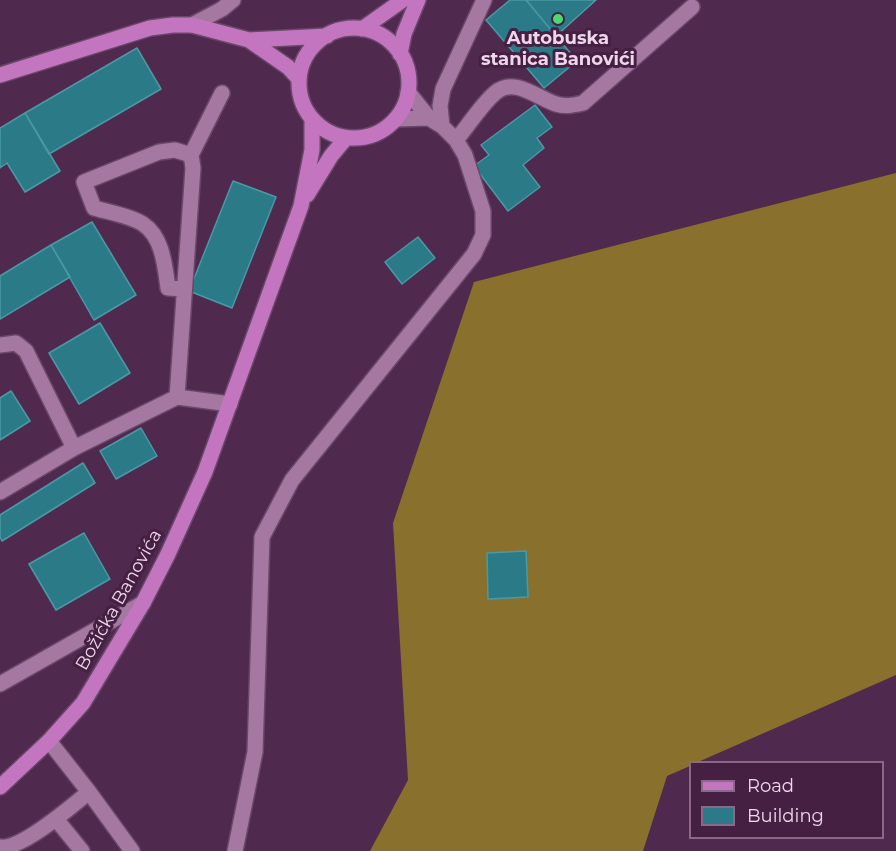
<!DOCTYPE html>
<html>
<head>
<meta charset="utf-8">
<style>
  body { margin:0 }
  #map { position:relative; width:896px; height:851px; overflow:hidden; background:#502a4e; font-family:Montserrat,sans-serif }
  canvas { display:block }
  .legend { position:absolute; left:689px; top:761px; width:195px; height:78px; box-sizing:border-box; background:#452043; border:2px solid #896987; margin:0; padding:8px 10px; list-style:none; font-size:18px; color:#eed6ec }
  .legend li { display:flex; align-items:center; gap:12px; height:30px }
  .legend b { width:30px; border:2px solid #896987 }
</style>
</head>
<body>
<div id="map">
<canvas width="896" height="851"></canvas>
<ul class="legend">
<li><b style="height:8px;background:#c376bf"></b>Road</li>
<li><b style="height:16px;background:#2a7b87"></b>Building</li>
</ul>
</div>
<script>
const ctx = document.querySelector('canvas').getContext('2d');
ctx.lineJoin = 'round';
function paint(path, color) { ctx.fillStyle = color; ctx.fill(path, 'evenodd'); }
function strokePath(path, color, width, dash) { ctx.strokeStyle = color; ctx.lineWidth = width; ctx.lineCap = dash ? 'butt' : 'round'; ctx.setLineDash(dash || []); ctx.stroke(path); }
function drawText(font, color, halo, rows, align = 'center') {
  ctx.font = font + ' Montserrat,sans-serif'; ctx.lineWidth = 6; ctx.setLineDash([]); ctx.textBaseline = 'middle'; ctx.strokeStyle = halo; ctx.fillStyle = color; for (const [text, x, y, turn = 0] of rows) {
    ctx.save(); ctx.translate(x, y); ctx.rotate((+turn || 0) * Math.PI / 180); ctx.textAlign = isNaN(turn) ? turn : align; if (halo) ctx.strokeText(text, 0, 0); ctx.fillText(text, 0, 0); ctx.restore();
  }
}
paint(new Path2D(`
  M896 173V675L698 762H690V766L667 776 643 851H370L408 780 393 523 474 282Z`), '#89702d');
const building = new Path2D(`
  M510 0H526L577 61 544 88 486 20Z
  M529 0H596L556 36 527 1Z
  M137 48 161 89 49 154 25 113Z
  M535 105 552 127 537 138 544 148 523 165 540 187 508 211 474 166 489 155 481 145Z
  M25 113 60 171 25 192 7 163 0 168V128Z
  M233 181 276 197 232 308 189 291Z
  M92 222 136 295 94 320 51 245Z
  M418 237 435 258 402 284 385 262Z
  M51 245 70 277 0 319V276Z
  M100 323 130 373 79 404 49 353Z
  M11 391 30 421 0 440V398Z
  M141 428 157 456 116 479 100 451Z
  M83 463 95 483 2 541 0 537V515Z
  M84 533 110 579 56 610 29 564Z
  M526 551 528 597 488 599 487 553Z`);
paint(building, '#2a7b87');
strokePath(building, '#4b99a5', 1.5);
const minor = new Path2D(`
  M192 25 222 9 233 0
  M396 119 429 118
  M442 126 440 106 443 89 484 0
  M456 140C469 125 481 105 495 93 514 76 537 98 556 104 566 107 574 105 583 103L692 7
  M184 289 168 288C165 267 163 237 143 224 131 216 108 212 94 208L84 182 159 152 175 150 191 155
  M0 345 16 343 26 351 74 448
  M177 397 193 168 191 155 222 93
  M177 397 230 404
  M0 492 74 448 177 397
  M0 684 143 603
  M89 792 132 851
  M56 819 82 851
  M0 847C21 850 72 806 89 792L49 741
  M235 851 255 752 262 537 292 480 474 254 483 235V211L465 155 456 140 442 126 429 118 408 92`);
const major = new Path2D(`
  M299 83a55 55 0 1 1 110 0a55 55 0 1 1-110 0Z
  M362 29 403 0
  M249 40 288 67 299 79
  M400 54 404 34 418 0
  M0 75 150 28 173 25H192L249 40 327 36
  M307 195 331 156 346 138
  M0 787 49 741 83 703 143 603 168 554 205 472 301 206 312 150V120`);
strokePath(minor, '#694768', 18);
strokePath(major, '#694768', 18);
strokePath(minor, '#a478a0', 15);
strokePath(major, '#c376bf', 15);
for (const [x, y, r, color] of [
  [558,19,6,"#51d674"]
]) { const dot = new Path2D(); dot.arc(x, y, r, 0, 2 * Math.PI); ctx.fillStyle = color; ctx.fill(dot); strokePath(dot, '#452043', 2); }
drawText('bold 18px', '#eed6ec', '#452043', [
  ["Autobuska",558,39],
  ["stanica Banovići",558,60]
]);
drawText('18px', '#eed6ec', '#452043', [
  ["Božićka Banovića",119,600,-61]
]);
</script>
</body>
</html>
